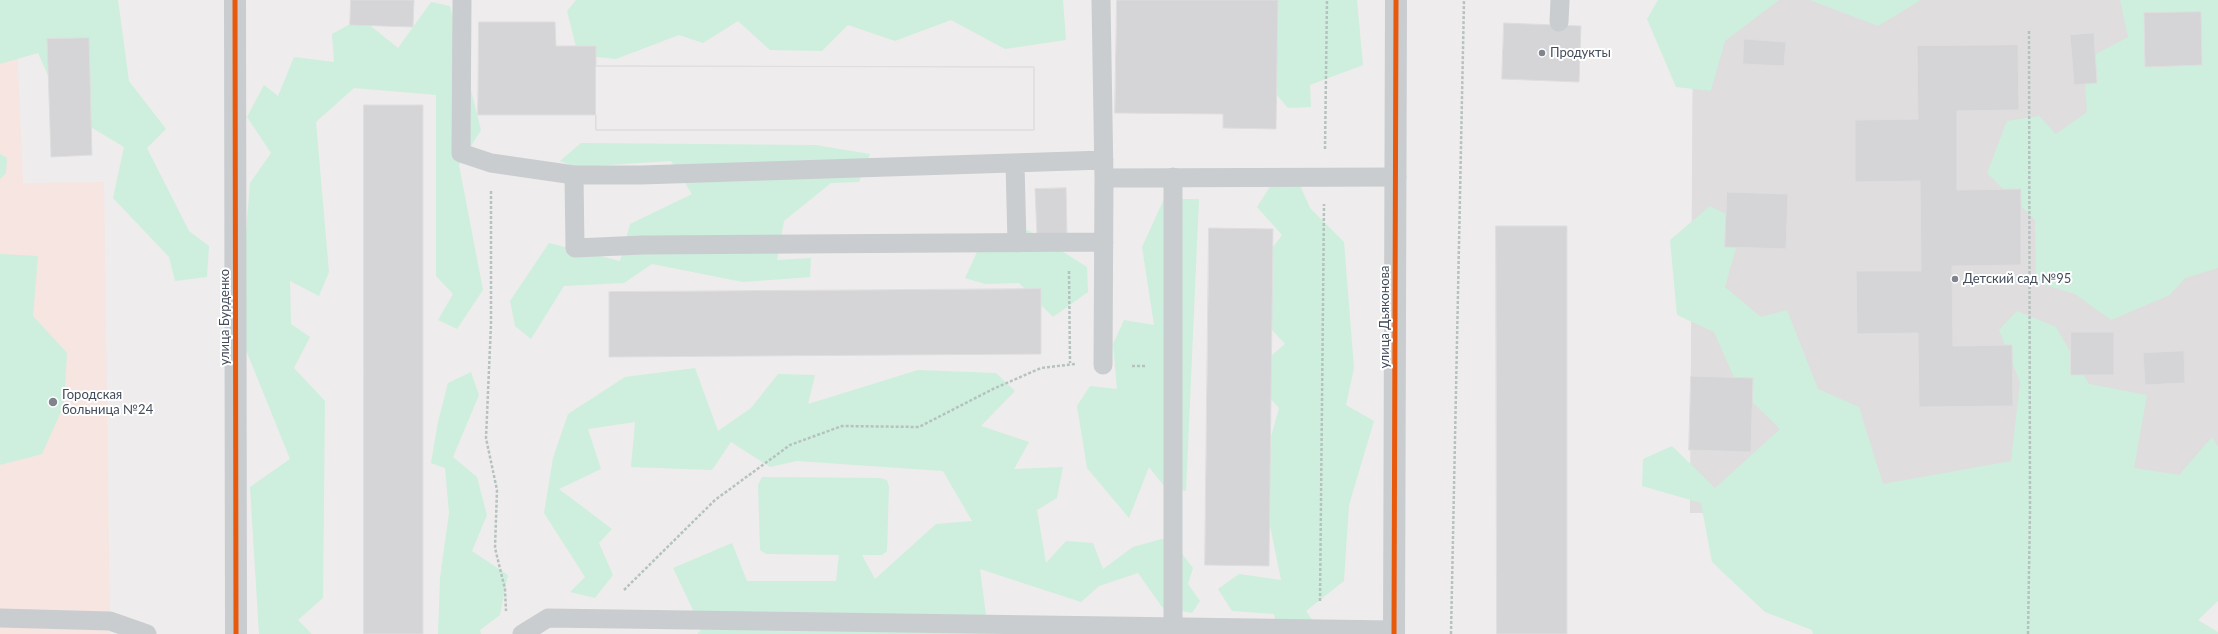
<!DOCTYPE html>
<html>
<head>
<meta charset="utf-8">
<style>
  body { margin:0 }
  canvas { display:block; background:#eeecec }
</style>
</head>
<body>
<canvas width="2218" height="634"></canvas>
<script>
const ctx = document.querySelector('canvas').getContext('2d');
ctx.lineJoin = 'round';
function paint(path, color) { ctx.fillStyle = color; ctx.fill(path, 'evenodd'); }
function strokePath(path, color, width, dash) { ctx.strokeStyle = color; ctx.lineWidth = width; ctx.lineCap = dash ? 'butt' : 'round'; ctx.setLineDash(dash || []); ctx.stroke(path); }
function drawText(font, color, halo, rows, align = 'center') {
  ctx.font = font + ' Lato,sans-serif'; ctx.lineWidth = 4; ctx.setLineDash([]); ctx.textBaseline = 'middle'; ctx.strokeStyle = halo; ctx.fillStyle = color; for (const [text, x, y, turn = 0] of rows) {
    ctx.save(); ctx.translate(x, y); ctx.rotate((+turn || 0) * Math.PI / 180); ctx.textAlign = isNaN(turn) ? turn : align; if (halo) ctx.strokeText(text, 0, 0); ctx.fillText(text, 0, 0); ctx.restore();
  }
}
paint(new Path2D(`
  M1693 0H2218V508L1690 513Z`), '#dfddde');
paint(new Path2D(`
  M0 0H15L23 183 104 182 110 634H0Z`), '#f6e5e0');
paint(new Path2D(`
  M0 0H118L129 81 166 129 147 148 189 231 209 246 207 277 175 281 169 257 113 198 124 147 64 111 38 53 0 64Z
  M576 0H1063L1066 40 1005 49 951 20 895 41 848 25 822 51 770 50 738 21 703 43 679 35 616 59 578 55 567 11Z
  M1270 0H1357L1363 65 1310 85 1311 107 1288 108 1270 87Z
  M1658 0H1779L1725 41 1711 91 1676 87 1647 19Z
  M1810 0H1921L1878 26Z
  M2120 0H2218V268L2185 278 2170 295 2111 320 2075 294 2036 282 2035 220 1987 173 2007 121 2039 116 2056 134 2087 112 2083 61 2128 37Z
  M431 2 450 6 481 130 459 165 483 290 457 329 438 320 453 294 436 276V95L354 88 316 122 329 272 319 296 290 281 291 324 310 337 294 368 325 401 323 598 298 620 312 634H259L250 487 290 459 238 330 250 183 271 153 247 117 264 85 278 96 294 57 334 62 332 34 361 18 398 48Z
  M581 143 815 145 870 154 859 182 831 183 784 221 777 260 811 258 810 277 743 282 652 264 624 283 564 286 531 339 515 326 510 301 549 243 620 261 630 224 692 194 671 161 576 167 560 161Z
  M0 154 7 158 6 173 0 179Z
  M1293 169 1310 208 1344 242 1354 368 1346 405 1374 421 1349 505 1344 581 1306 611 1322 634H1278L1274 614 1232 611 1218 589 1239 574 1281 580 1260 476 1279 408 1263 390 1266 360 1285 344 1262 319 1264 259 1282 235 1257 207 1280 171Z
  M1164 199H1199L1186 491 1164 486 1149 467 1129 518 1087 468 1077 406 1090 386 1117 389 1113 344 1124 320 1154 325 1142 247Z
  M1710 206 1743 223 1725 287 1761 317 1787 310 1818 389 1859 407 1883 484 2011 461 2020 382 1999 330 2017 311 2056 327 2089 384 2147 395 2134 468 2179 475 2212 437 2218 447V601L2198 620 2218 632V634H1813L1812 630 1765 612 1712 562 1701 503 1642 486 1643 459 1672 446 1715 488 1780 429 1739 389 1714 332 1677 315 1670 240Z
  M1028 230 1087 267 1088 292 1053 317 1019 283 985 284 965 278 984 237Z
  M0 254 38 256 33 316 67 353 64 405 42 454 0 465Z
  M695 368 718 431 751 408 778 374 815 375 808 404 918 370 996 373 1015 391 981 426 1029 442 1014 469 1063 467 1057 498 1037 510 1046 563 1066 541 1093 543 1103 569 1133 547 1169 537 1193 568 1188 584 1200 601 1192 613 1162 607 1138 573 1099 586 1081 602 980 569 986 615 1032 634H697L702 629 673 568 732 543 747 581H836L839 555 766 554 760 550 758 485 762 477 880 478 887 480 889 487 887 551 882 555H862L875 579 936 524 972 521 943 471 797 461 770 467 731 442 712 470 631 467 635 422 588 429 601 469 559 489 612 529 599 543 613 575 595 598 570 592 585 577 544 513 553 458 568 414 625 377Z
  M471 372 479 395 453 457 477 477 487 515 472 551 508 575 500 615 480 630 481 634H438L440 578 449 513 445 468 431 463 438 422 448 383Z`), '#ceefde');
const building = new Path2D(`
  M351 0H414L413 27 350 25Z
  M1117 0H1278L1276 129 1223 128V114L1115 113Z
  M2201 12 2202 65 2145 67 2144 13Z
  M479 22H555L556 46H596V66L1034 67V130H596V115H478Z
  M1504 23 1581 26 1579 82 1502 79Z
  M2094 33 2097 83 2074 85 2070 35Z
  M89 38 92 155 51 157 47 39Z
  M1744 39 1786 42 1784 66 1743 64Z
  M2018 45 2019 110 1957 111V190L2021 189V265L1952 266 1953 346 2012 345 2013 406 1919 407 1918 333 1857 334 1856 271H1921L1920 181 1855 182V120L1918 119 1917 46Z
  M596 66 1034 67V130H596Z
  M364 105H423V634H364Z
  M1066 188 1067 234 1037 235 1035 189Z
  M1727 192 1788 194 1786 249 1725 247Z
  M1496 226H1567V634H1497Z
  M1209 228 1273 229 1269 566 1205 565Z
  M1041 289V354L609 357V292Z
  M2071 332H2114V375H2071Z
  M2184 351 2185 383 2145 385 2143 353Z
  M1691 376 1753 378 1751 452 1689 450Z`);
paint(building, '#d5d4d7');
strokePath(building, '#dfdedf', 1);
strokePath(new Path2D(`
  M1325 149 1327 0
  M491 191V324L486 438 497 490 495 548 505 589 506 611
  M1069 271 1070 363
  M1132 366H1145
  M624 590 715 500 790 445 842 426 919 427 993 389 1041 368 1075 364
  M1320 601 1324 204
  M1451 634 1464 0
  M2028 634 2030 510 2029 30`), '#b5c2c0', 2.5, [3, 2]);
strokePath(new Path2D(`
  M462 0 461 153 491 163 574 175
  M1101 0 1104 178 1397 177
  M1559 22 1560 0
  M1104 160 641 175H574L575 248 643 245 1104 242
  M1015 163 1017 243
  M1173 177V626
  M1103 365 1104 178
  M0 618 110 621 147 634
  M522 634 548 618 1394 630`), '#cacdd0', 19);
strokePath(new Path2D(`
  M235 0 236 634
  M1394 634 1396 0`), '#cacdd0', 22);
strokePath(new Path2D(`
  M235 0 236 634
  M1394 634 1396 0`), '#e8590c', 5);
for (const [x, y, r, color] of [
  [1542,53,4,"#7f848d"],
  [1955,279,4,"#7f848d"],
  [53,402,5,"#7f848d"]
]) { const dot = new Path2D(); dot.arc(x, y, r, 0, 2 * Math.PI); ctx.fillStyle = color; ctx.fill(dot); strokePath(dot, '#fff', 1.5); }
drawText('13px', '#434c5a', '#fff', [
  ["Продукты",1550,53],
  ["Детский сад №95",1963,279],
  ["Городская",62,395],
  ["больница №24",62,410]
], 'left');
drawText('13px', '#434c5a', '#fff', [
  ["улица Бурденко",225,317,-90],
  ["улица Дьяконова",1385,317,-90]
]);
</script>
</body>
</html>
